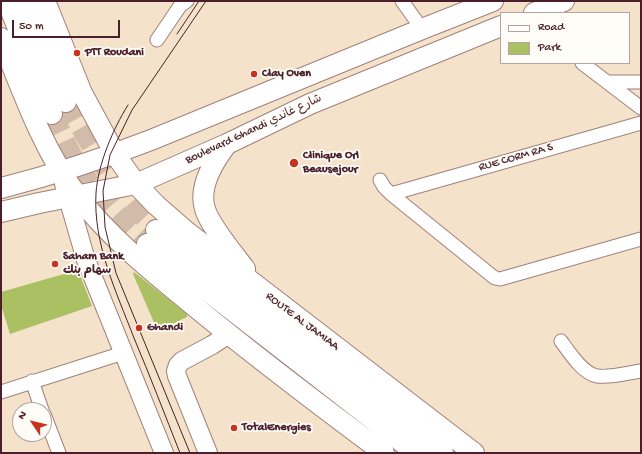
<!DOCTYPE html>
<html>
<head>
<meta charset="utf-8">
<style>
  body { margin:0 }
  #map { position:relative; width:642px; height:454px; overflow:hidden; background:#f5e2ca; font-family:"Gochi Hand",sans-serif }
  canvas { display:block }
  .frame { position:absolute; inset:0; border:2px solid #4a1f2b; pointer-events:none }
  .legend { position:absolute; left:500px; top:12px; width:130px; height:52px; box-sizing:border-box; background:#fdfcf7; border:1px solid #b5a4a5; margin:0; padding:5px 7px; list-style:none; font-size:12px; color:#4a1f2b }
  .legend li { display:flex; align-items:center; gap:8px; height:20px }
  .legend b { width:20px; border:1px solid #b5a4a5 }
  .north { position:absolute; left:12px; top:402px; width:40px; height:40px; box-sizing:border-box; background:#fdfcf7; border:1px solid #b5a4a5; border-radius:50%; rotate:305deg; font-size:11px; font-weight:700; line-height:16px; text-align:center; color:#4a1f2b }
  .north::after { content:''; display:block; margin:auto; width:14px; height:18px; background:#c8321e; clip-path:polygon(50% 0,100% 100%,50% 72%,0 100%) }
  .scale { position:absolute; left:12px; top:20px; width:108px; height:18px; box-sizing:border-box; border:2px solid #4a1f2b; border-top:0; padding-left:5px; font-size:12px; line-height:14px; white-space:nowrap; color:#4a1f2b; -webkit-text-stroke:3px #fdfcf7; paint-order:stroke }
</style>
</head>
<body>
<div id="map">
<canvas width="642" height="454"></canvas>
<div class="frame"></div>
<ul class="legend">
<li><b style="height:5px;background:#fff"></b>Road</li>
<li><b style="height:11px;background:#abbf63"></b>Park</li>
</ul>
<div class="north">N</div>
<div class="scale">50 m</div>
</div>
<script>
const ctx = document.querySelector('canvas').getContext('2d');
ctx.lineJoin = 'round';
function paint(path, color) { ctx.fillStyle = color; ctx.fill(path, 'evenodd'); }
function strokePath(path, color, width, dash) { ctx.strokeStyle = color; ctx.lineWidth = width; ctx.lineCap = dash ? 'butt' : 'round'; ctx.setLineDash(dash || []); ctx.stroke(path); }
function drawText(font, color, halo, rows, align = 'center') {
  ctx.font = font + ' "Gochi Hand","Playpen Sans Arabic",sans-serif'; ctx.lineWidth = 3.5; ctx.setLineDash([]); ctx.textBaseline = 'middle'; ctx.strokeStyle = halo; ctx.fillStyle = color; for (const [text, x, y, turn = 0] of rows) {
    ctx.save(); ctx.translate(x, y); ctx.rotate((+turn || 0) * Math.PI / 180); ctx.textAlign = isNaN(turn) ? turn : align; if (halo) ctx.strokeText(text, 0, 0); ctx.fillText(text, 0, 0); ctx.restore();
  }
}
paint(new Path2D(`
  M78 270 92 306 10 334 1 305V292Z
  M134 272 187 314V317L161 329 156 327 133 274Z`), '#abbf63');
strokePath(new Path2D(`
  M66 102C85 135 103 169 127 199 136 210 147 220 156 230
  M52 114C63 135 71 158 85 176 103 201 125 222 147 244`), '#d3bbaa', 20, [20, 10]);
const minor = new Path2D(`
  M402 1 422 29
  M157 40 180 6 187 1
  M582 63 641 108
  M608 82H641
  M380 180 384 187 391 194 491 275 495 278 500 279 641 239
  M391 194 641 123
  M561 341C569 352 583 374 597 376 611 378 627 373 641 371
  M32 381 42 410
  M1 392 123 353
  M44 414 59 453`);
const secondary = new Path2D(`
  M64 184 86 260 164 453
  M208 453 177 376 176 371 178 365 182 361 212 345 229 334`);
const primary = new Path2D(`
  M7 1 52 114
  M26 1 66 102
  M45 1 82 93 115 154 136 184 156 205 187 232 474 453
  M534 13 564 1
  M1 38C22 90 43 150 77 195 108 236 149 269 188 301 252 354 318 404 384 453
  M227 144C214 161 198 187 205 209 210 226 234 254 245 269
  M1 188C52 175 102 159 151 140L422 29 493 1
  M1 212 39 203 136 184 227 144 310 104 501 26
  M156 230 443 453
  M147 244 416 453`);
strokePath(minor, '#a0807a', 15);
strokePath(secondary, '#a0807a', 20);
strokePath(primary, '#a0807a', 22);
strokePath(minor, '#fff', 13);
strokePath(secondary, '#fff', 18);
strokePath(primary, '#fff', 20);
strokePath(new Path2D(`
  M177 34 199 1
  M128 105C113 129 98 164 96 193 93 244 116 291 134 338 150 376 165 415 180 453
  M190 453 116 273 105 227 103 191 110 155 132 110 206 1`), '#4a1f2b', 1);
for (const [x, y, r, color] of [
  [77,53,4,"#c8321e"],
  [254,74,4,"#c8321e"],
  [294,163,5,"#c8321e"],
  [55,264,4,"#c8321e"],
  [139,328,4,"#c8321e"],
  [234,428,4,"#c8321e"]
]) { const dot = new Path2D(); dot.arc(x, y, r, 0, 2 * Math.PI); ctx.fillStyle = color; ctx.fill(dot); strokePath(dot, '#fdfcf7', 1.5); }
drawText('bold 12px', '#4a1f2b', '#fdfcf7', [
  ["PTT Roudani",85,53],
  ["Clay Oven",262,74],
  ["Clinique Orl",303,156],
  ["Beausejour",303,170],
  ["Saham Bank",63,257],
  ["سهام بنك",63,271],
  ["Ghandi",147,328],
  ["TotalEnergies",242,428]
], 'left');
drawText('12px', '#4a1f2b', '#fdfcf7', [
  ["Boulevard Ghandi شارع غاندي",254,130,-25],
  ["RUE CORM RA S",516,158,-16],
  ["ROUTE AL JAMIAA",302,322,37]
]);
</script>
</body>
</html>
